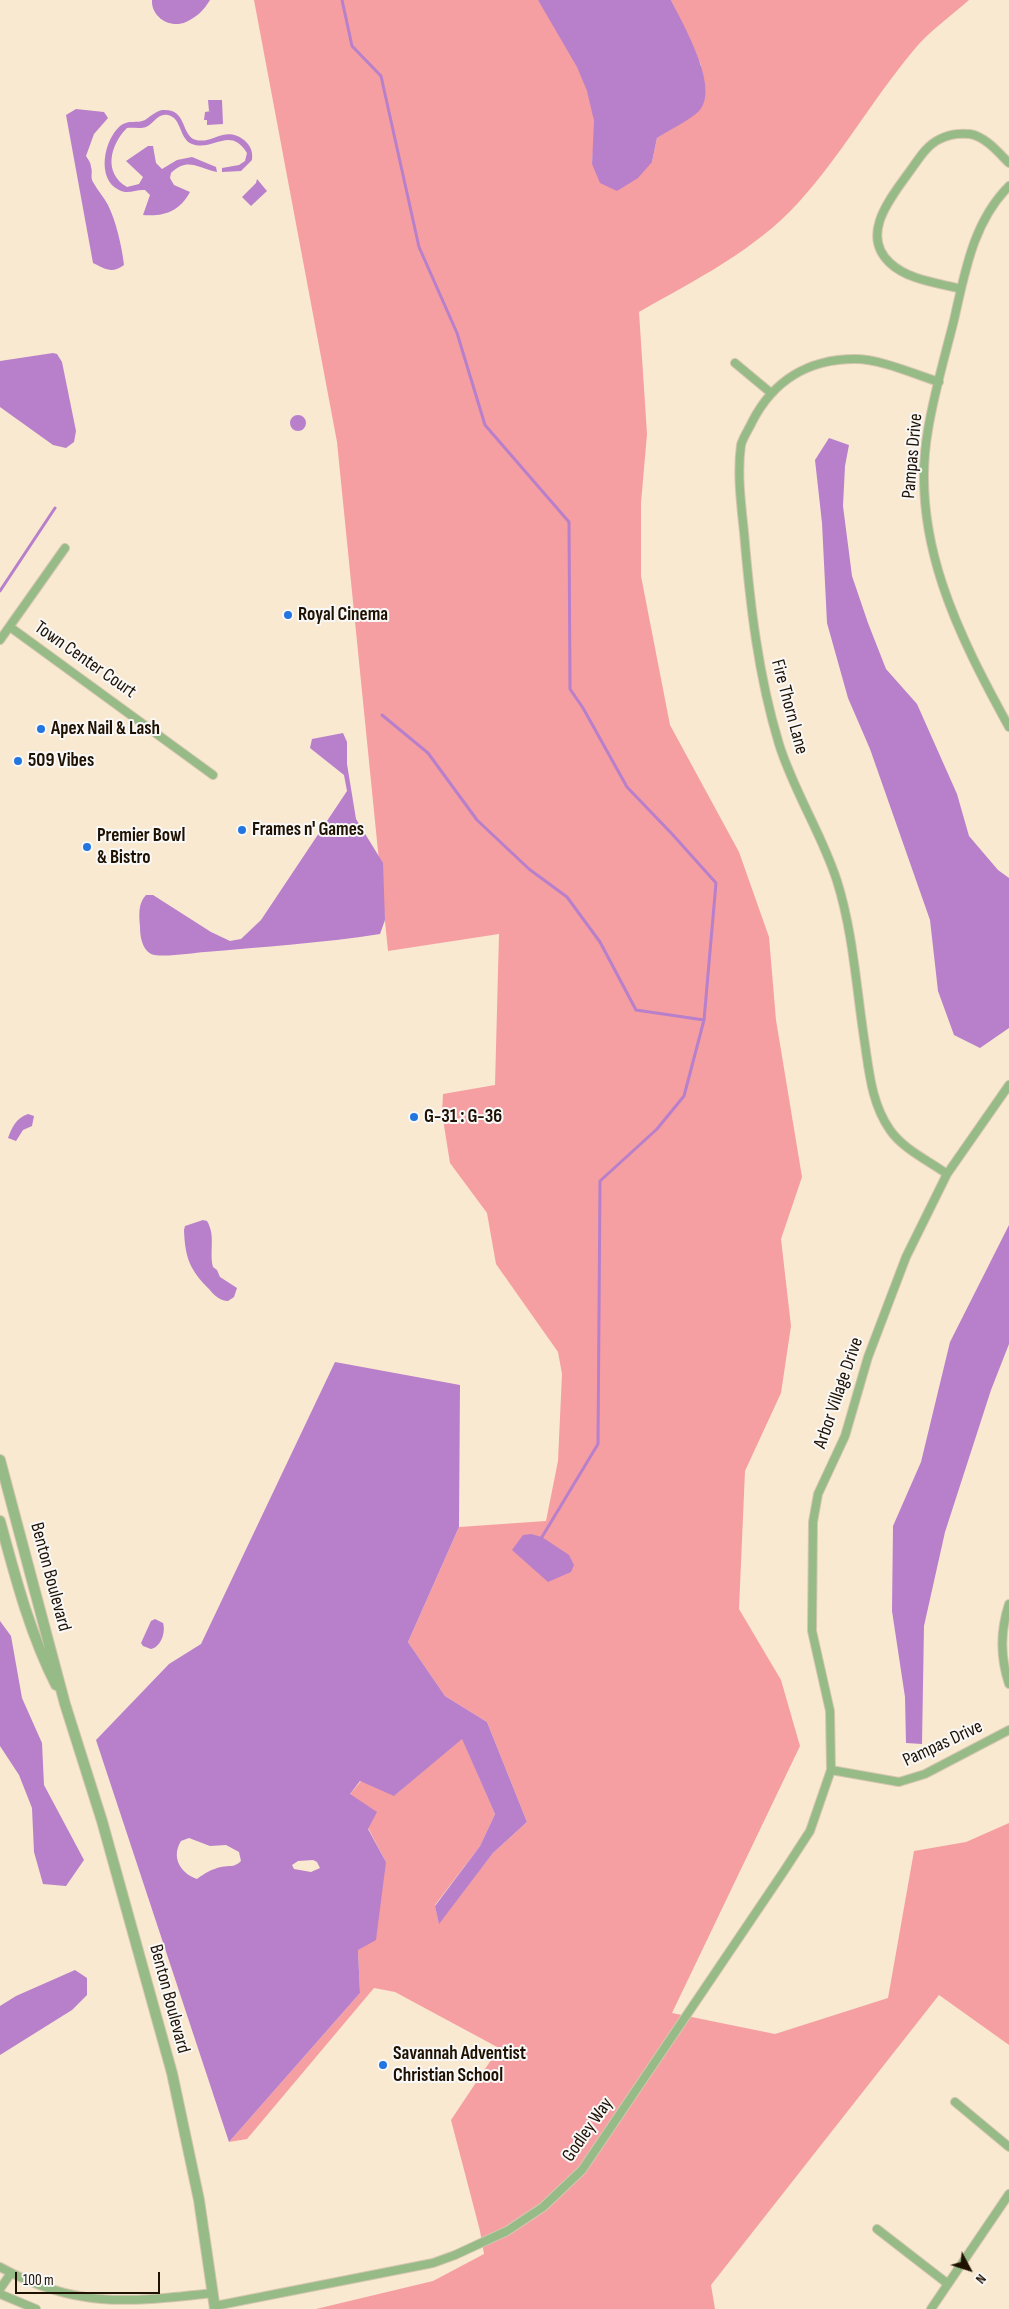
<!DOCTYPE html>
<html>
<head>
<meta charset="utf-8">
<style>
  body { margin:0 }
  #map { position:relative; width:1009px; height:2309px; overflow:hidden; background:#f9e9d1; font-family:"Sofia Sans Condensed",sans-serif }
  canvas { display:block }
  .north { position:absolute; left:944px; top:2244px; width:50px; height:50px; -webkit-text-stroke:4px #f8f8f8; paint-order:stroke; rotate:130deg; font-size:14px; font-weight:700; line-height:20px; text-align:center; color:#1f1100 }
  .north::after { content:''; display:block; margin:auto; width:18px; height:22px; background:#1f1100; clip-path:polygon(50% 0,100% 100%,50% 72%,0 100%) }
  .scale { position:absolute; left:15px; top:2272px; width:145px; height:22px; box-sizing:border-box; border:2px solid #1f1100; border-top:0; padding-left:6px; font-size:15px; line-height:18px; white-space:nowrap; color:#1f1100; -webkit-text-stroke:4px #f8f8f8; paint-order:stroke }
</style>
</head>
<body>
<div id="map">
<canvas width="1009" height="2309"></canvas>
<div class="north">N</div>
<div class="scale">100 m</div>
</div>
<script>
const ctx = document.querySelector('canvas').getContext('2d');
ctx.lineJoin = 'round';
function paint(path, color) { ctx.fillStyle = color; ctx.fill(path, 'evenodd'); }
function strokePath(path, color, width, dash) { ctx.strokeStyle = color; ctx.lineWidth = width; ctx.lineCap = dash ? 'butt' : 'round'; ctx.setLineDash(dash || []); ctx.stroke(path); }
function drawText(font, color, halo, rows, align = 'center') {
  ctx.font = font + ' "Sofia Sans Condensed",sans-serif'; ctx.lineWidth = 4; ctx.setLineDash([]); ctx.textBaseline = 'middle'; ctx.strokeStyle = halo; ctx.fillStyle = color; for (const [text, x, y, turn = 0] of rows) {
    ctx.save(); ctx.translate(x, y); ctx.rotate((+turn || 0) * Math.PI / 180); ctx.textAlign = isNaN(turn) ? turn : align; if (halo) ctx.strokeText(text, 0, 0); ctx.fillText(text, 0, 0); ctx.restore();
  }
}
paint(new Path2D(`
  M254 0H538C560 32 591 82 594 121 595 135 593 150 592 164L652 162 657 138 673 127 701 65 671 0H969C951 16 928 32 913 51 872 100 841 156 798 203 754 251 695 280 639 312L647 434 641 503V576L670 725 739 852 769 937 776 1020 802 1177 781 1239 791 1326 781 1393 745 1471 739 1609 781 1680 800 1746 672 2013 775 2034 888 1998 914 1851 966 1842 1009 1823V2045L939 1995 711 2285 715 2309H316L433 2281 484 2254 480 2231 451 2120 499 2048 395 1992 374 1988 247 2139 229 2142 360 1993 358 1950 386 1862 350 1794 361 1781 395 1795 462 1738 495 1814 480 1846 435 1905 439 1923 493 1853 527 1822 487 1722 445 1696 408 1642 459 1527 546 1521 558 1461 562 1374 558 1352 496 1264 487 1213 450 1163 442 1113 443 1094 495 1085 499 934 388 951 337 442Z`), '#f69fa2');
paint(new Path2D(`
  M152 0H210C204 10 197 17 186 22 170 29 151 17 152 0Z
  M538 0H671C682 23 721 88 699 111 689 121 669 130 657 138L652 162 638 178 617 191 600 183 592 164 594 121 587 91 577 67Z
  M208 100H222L223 124 207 125V120H204L205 112 211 111H209Z
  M76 109 104 112 108 118 94 134 86 156C88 159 91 163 91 167 93 172 90 177 93 182 97 190 104 197 108 205 116 221 122 247 124 265 112 274 105 269 93 263L66 115Z
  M162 110C188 108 180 135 196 140 213 144 225 125 244 140 251 146 253 152 252 160L241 171 222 172V168L239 165 245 161 247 153C230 125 213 152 192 144 179 139 182 118 168 115 157 113 155 123 146 127 140 129 133 127 127 128 110 145 103 173 127 187L139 184 143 177 126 161 148 146H153L156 163 162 169 177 160 192 157 216 167 217 172C197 168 188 157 171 173L170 178 174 185 190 192C180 211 164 217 143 215L150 195 145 190C136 189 128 195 119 190 96 179 104 140 120 126 128 119 138 124 145 120 151 116 155 112 162 110Z
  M257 179 267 191 251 206 242 197 256 183Z
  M53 353 57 354 62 362 76 431 74 442 66 448 53 445 0 407V361Z
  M290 423a8 8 0 1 1 16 0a8 8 0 1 1-16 0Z
  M829 438 849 445 845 466 843 506 852 576 868 623 886 669 917 704 957 794 969 836 998 870 1009 878V1028L980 1048 954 1035 938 991 930 920 870 749 848 698 827 623 822 523 815 460Z
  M343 733 347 742V764L356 819 383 863 385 920 380 934C322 943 263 947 205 952 193 953 161 958 151 954 142 949 140 936 140 927 139 915 138 903 146 895H153L211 932 230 941 241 939 261 920 347 791 344 775 310 748 312 739Z
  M28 1114 34 1116 32 1126 23 1130 16 1141 8 1138C12 1127 16 1118 28 1114Z
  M203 1220 207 1221C216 1236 209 1251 213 1267L217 1270 220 1277 237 1288 234 1297 228 1301C220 1301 214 1295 209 1289 190 1270 185 1258 184 1230L185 1226Z
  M1009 1225V1344L991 1390 945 1532 924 1626 922 1744 906 1743 905 1697 892 1611 893 1526 921 1462 950 1342Z
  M335 1362 460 1385 459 1527 408 1642 445 1696 487 1722 527 1822 493 1853 439 1924 435 1906 480 1846 495 1814 462 1739 394 1796 360 1781 350 1794 377 1812 368 1829 386 1862 376 1940 358 1950 360 1993 229 2142 96 1740 169 1664 201 1644ZM189 1838 210 1846 226 1845 239 1852 241 1861C234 1868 230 1865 221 1867 212 1869 205 1873 197 1879 180 1873 171 1857 181 1841ZM313 1860 317 1862 320 1868 311 1872 294 1869 292 1865 298 1861Z
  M531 1534 542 1537 569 1555 574 1565 571 1572 548 1582 512 1550 523 1535Z
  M155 1619 163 1623C166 1632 161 1647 151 1649L143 1646 141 1643 151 1621Z
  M0 1621 11 1636 22 1698 42 1743 44 1785 84 1860 66 1886 43 1884 34 1852 32 1808 19 1775 0 1746Z
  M75 1970 87 1978V1995L72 2010 0 2055V2006L16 1996Z`), '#b87fcb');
strokePath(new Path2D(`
  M342 0 352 46 381 76 419 247 457 333 485 425 569 522 570 689 583 708 627 787 673 835 716 883 704 1020 636 1010 600 942 567 897 529 869 477 820 428 753 382 715
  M0 591 55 508
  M542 1537 598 1444 600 1181 657 1129 684 1096 704 1020`), '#b87fcb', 3);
const minor = new Path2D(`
  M1009 186C973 222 965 272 954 320 945 356 934 393 928 430 909 538 959 636 1009 727
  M961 289C938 283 908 280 890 263 860 235 890 199 907 175 917 162 925 146 940 139 949 134 960 133 970 134 986 137 998 152 1009 163
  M735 363 771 393
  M939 382C914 374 880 359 855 359 808 359 773 381 752 422 749 429 743 437 741 445 737 473 741 504 744 532 750 604 758 675 779 744 794 792 822 834 837 881 853 932 856 985 864 1038 869 1070 871 1103 890 1130 903 1149 929 1161 947 1174
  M10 627 213 775
  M0 640 65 548
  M1009 1604C1000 1631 1000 1657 1009 1684
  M831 1770 899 1782 925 1774 1009 1730
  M955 2102 1009 2147
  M877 2229 948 2284
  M0 2267C76 2309 129 2302 213 2293
  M0 2289 11 2273
  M0 2294 36 2309
  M215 2306 433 2263 455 2255 507 2231 543 2207 582 2170 784 1871 810 1831 831 1770 830 1711 812 1631 813 1522 818 1494 845 1436 868 1357 906 1257 947 1174 1009 1085
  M931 2309 1009 2194`);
const tertiary = new Path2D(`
  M0 1460 65 1704 102 1821 172 2073 199 2200 215 2309
  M0 1521C15 1576 30 1634 56 1685`);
strokePath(minor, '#d6c6b0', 10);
strokePath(tertiary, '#d6c6b0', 12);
strokePath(minor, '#96bb87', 8);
strokePath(tertiary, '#96bb87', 10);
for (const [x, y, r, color] of [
  [288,615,5,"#2375df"],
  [41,729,5,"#2375df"],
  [18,761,5,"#2375df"],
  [242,830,5,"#2375df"],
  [87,847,5,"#2375df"],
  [414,1117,5,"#2375df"],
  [383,2065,5,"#2375df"]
]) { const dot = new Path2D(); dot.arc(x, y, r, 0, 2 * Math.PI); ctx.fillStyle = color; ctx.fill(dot); strokePath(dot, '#f8f8f8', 2); }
drawText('19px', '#1f1100', '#f8f8f8', [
  ["Pampas Drive",913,456,-85],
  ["Town Center Court",85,660,35],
  ["Fire Thorn Lane",789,707,75],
  ["Arbor Village Drive",839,1393,-71],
  ["Benton Boulevard",50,1577,75],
  ["Pampas Drive",943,1744,-25],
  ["Benton Boulevard",169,1999,75],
  ["Godley Way",588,2130,-55]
]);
drawText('bold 19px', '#1f1100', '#f8f8f8', [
  ["Royal Cinema",298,615],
  ["Apex Nail & Lash",51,729],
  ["509 Vibes",28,761],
  ["Frames n' Games",252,830],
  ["Premier Bowl",97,836],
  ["& Bistro",97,858],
  ["G-31 : G-36",424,1117],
  ["Savannah Adventist",393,2054],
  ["Christian School",393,2076]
], 'left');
</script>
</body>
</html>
